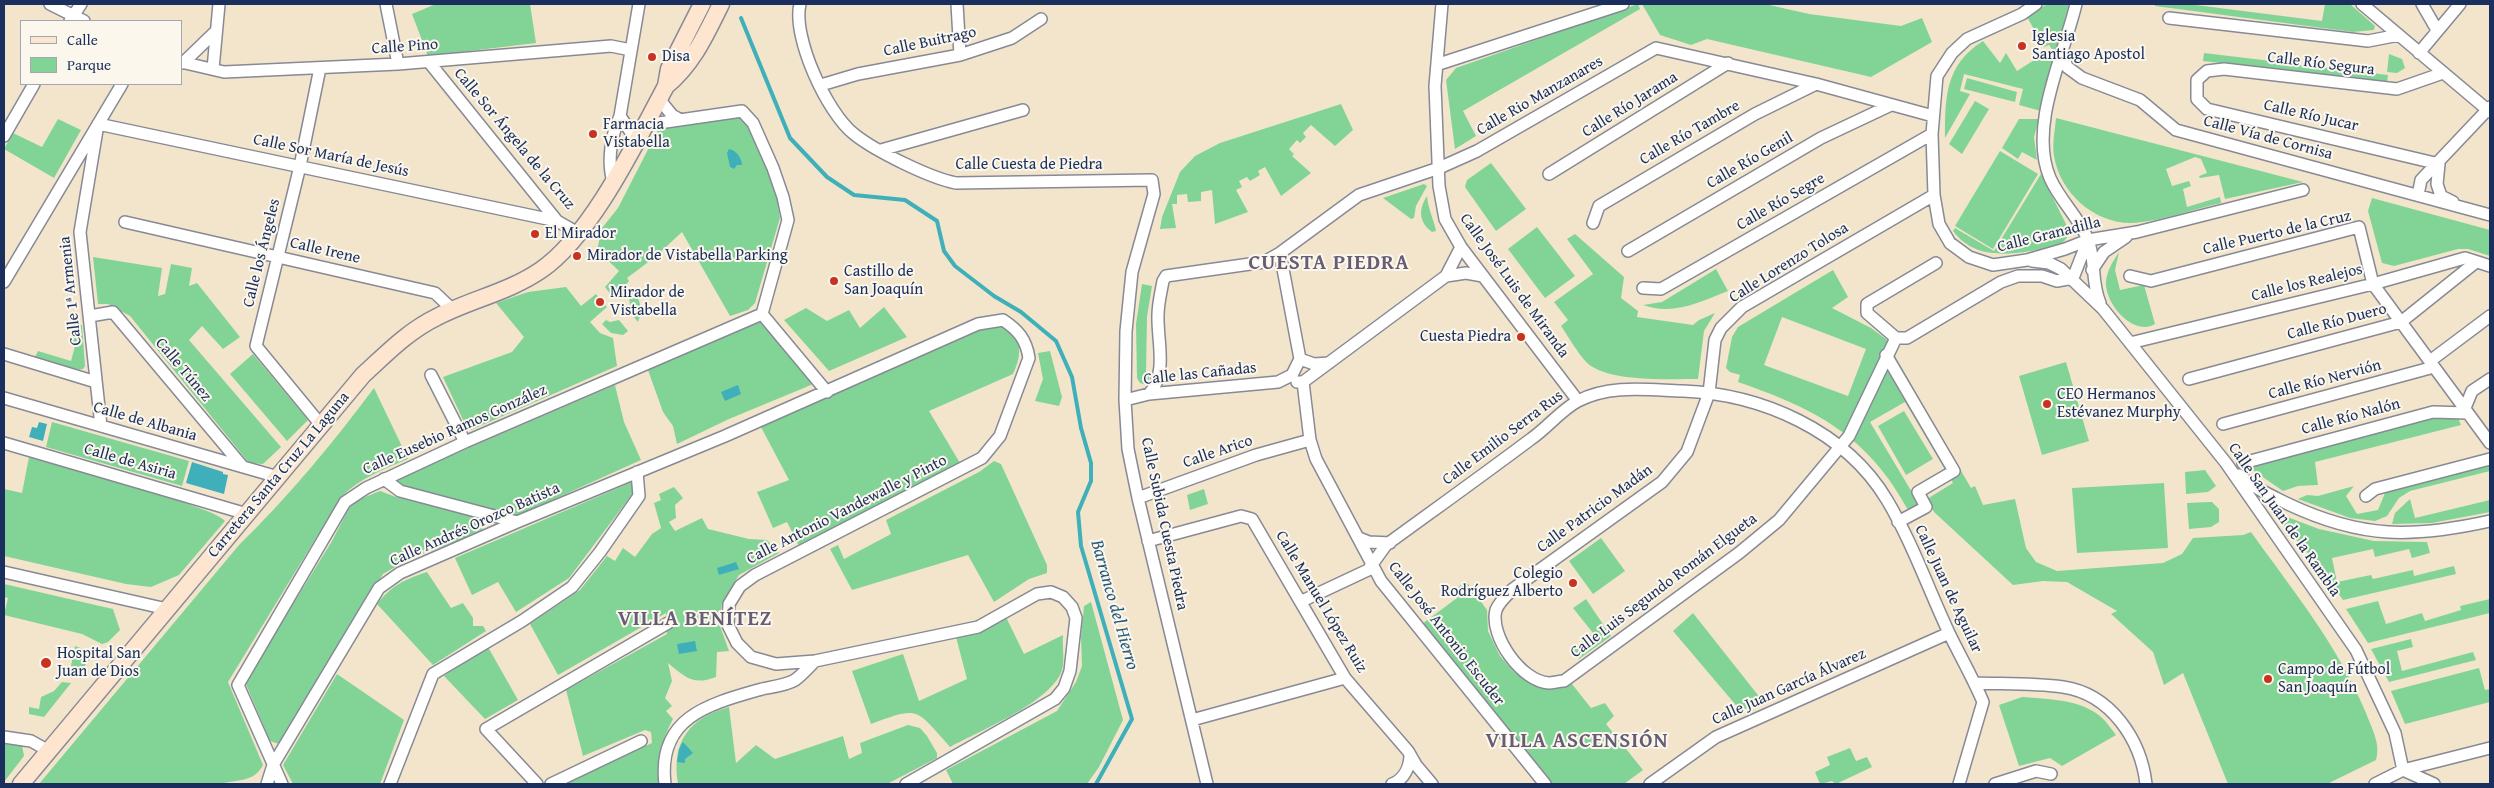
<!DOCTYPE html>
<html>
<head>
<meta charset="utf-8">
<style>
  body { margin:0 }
  #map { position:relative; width:2494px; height:788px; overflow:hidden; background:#f3e5cc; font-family:"Gentium Book Plus",serif }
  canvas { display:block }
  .frame { position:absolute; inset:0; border:5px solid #1b2f5e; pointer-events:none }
  .legend { position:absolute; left:20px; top:20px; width:162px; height:65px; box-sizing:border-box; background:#fbf7ec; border:1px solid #a1a7b3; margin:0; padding:6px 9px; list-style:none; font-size:15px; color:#1b2f5e }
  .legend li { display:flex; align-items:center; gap:10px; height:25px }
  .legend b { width:25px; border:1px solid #a1a7b3 }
</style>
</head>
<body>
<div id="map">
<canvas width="2494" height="788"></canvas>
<div class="frame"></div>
<ul class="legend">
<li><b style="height:6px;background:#fde5d0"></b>Calle</li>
<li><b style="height:14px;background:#82d496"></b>Parque</li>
</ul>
</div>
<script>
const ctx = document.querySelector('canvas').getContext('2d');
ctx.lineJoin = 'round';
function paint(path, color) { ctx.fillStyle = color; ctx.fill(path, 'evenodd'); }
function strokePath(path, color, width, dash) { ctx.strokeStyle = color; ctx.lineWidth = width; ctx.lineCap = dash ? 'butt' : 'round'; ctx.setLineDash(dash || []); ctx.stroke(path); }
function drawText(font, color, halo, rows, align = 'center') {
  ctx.font = font + ' "Gentium Book Plus",serif'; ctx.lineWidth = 4; ctx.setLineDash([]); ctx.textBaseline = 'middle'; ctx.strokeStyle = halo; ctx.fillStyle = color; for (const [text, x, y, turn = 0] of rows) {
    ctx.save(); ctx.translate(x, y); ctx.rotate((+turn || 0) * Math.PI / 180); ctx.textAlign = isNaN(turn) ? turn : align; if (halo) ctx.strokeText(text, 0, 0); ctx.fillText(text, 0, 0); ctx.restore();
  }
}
paint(new Path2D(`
  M436 4H530L536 43 428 56 412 14Z
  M1638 4 1640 9 1463 111 1476 136 1455 149 1446 80 1456 68Z
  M1642 4H1765L1809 14 1901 26 1922 18 1932 42 1871 77 1707 39 1691 45 1660 35Z
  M2047 4H2069L2041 111 2019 105 2023 89 1964 74 1960 91 1970 94 1945 138C1945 97 1945 65 1983 41L2000 63 2006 53 2017 71 2042 55 2045 59 2055 53 2049 45 2044 47 2027 17Z
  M2155 4H2188L2322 21 2325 4H2350L2375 26 2374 30 2353 32 2155 6Z
  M2204 53 2388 75 2387 82 2203 61Z
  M2389 54 2402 59 2405 68 2397 73 2387 72Z
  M1967 78 2017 92 2015 102 1964 89Z
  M1975 101 1989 109 1962 154 1949 144Z
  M1341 104 1353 130 1335 146 1311 125 1303 133 1306 137 1300 143 1297 140 1289 149 1294 154 1292 156 1311 173 1281 196 1265 167 1258 171 1260 175 1250 181 1247 177 1239 181 1242 187 1236 190 1248 212 1215 224 1212 190 1201 192V201L1188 202 1187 194 1177 195V204H1172L1176 228 1160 229 1162 217 1180 172 1195 156 1220 143Z
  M746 116 776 192 780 218 755 303 748 310 730 316 682 232 655 257 627 278 629 281 614 299 605 287 619 271 597 250 602 228 618 208 658 130Z
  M2056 118 2303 182 2225 199 2219 175 2200 178 2199 176 2207 173 2201 159 2195 157 2166 169 2172 186 2189 181 2191 186 2183 189 2187 207 2220 197 2221 203C2194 209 2159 222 2131 223 2094 223 2060 193 2054 156 2052 144 2055 130 2056 118Z
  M58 119 81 130 54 178 4 149 13 133 42 147Z
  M2019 119H2039L2034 137 2037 160 2022 152 2018 159 2002 148Z
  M2000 151 2038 174 1993 249 1955 226Z
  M1491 163 1526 209 1496 231 1465 187 1467 180Z
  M2041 174 2069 230C2068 239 2064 242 2056 247 2020 252 1979 265 1953 231L1955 228 1994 251Z
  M1424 184 1427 186 1416 206 1414 218 1411 219 1383 198Z
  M1427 196C1428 209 1434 220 1436 231L1432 232C1419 222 1418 210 1427 196Z
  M2372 198 2490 230V256L2468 249H2458L2394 266 2382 263 2368 211Z
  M1537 227 1575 276 1545 298 1508 249Z
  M1575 234 1624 277 1621 298 1638 311 1637 317 1693 325 1699 320 1715 313 1704 331 1698 379C1669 379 1615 382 1591 366 1581 359 1568 336 1561 326L1568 320 1554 302 1593 274 1567 239Z
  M2119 252 2115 270 2120 290 2144 285 2155 324C2133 337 2104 303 2106 281 2107 271 2113 261 2119 252Z
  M93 257 162 268 158 296 165 294 171 264 192 268 189 286 197 283 240 337 223 349 202 326 189 340 281 447 263 464 249 463 130 316 108 304H98Z
  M1716 269 1728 291C1700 302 1673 316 1643 305L1662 302Z
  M1833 270 1848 297 1832 308 1871 328 1898 348 1895 356 1971 488 1975 486 1983 505 2015 499 2026 548 2036 562 2057 571 2163 563 2182 554 2193 538 2243 535 2251 532C2294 592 2337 644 2366 713 2372 729 2381 744 2376 760L2327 784H2228L2183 673 2164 685 2153 652 2111 614 2117 611 2067 582 2043 581 2013 585 1934 512 1927 499 1953 483 1905 402 1870 422 1919 504 1908 510C1868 436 1816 409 1738 382L1740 375 1730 372 1726 368 1732 337 1738 327ZM1782 317 1866 349 1848 396 1764 365Z
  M1142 284 1152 286 1147 317 1146 374H1151L1146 385 1140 383 1137 378 1136 324Z
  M566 287 581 306 596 294 607 307 590 322 600 333 613 338 617 366 471 430 464 422 443 377 512 352 524 337 496 303 528 292Z
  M632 290C641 300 643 310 638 322L628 310 630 306 629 294Z
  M884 307 907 337 829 371 784 320 806 308 827 321 849 310 860 328Z
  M606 320 610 322 619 320 628 331 623 335 611 333 602 324Z
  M760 320 815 378 811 385 729 419 677 444 673 426 663 412 648 370Z
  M75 323 82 325 85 366 83 369 77 370 35 357 38 351 71 361 75 346 69 344Z
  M998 324C1023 334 1023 353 1013 374L929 411 960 463 799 546 787 522 773 528 757 492 789 480 761 427 977 328Z
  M1050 351 1062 397 1059 406 1035 401 1043 379 1038 353Z
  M253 354 308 420 287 441 230 374Z
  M2066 362 2089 441 2042 455 2019 376Z
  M615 385 624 422 641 460 517 516 403 488 397 481 399 478Z
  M374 388 408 459C384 469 360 478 341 497L228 682 263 765C254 783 237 779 220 784H39L239 545C288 497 333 443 374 388Z
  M1904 411 1933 459 1906 475 1878 426Z
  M2433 415 2458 418 2461 425 2315 462 2318 485 2298 486 2283 491 2254 471 2250 464Z
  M52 422 189 461 182 486 46 447Z
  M29 457C58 466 214 506 225 521L179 575 151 587 126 584 4 556V489L22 493Z
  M994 461 1001 464 1047 565V573L1029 579 994 602 968 555 852 590 830 549 838 545 844 559 891 534 886 520 979 472Z
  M2490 464V471L2410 491 2399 498 2387 516 2375 521 2350 518 2298 499 2307 495 2318 496 2354 486 2346 496 2357 514 2378 510 2385 493 2391 487Z
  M2205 470 2216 486 2208 492 2186 494 2185 472Z
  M632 482 633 493 569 578 516 612 498 582 472 595 455 558Z
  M2164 483 2168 548 2077 553 2072 488Z
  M674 487 683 498 675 505 676 518 669 522 675 531 702 518 708 529 749 539 767 540 779 553 739 575 722 603 719 623 729 651 717 652 716 677C693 686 685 677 668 663L672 681 665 698 672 706 666 711 673 719C661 741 657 760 661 784H561L652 743 651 732 645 730 583 756 566 690 667 634 666 613 558 675 530 624 580 590 607 556 615 561 623 548 635 557 652 534 661 528 654 503 661 500 659 494Z
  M1204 489 1208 504 1190 510 1187 495Z
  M380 491 396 497 478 518 485 522 483 529 457 542 413 557 383 574 279 744 270 741 245 682 332 541 349 508 358 500Z
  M2410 499 2415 518 2490 500V512L2432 523 2392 524 2395 513Z
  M2208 502H2212L2219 509V522L2211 527 2189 529 2187 503Z
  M2282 515 2319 529 2374 541 2427 542 2430 553 2412 558 2409 549 2375 557 2373 549 2332 558 2337 582 2371 575 2373 579 2413 570 2414 576 2454 566 2456 574 2343 600 2322 570 2280 521Z
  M1601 538 1625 571 1593 594 1569 561Z
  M427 572 451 608 463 603 473 618V626H483L486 631 433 665 377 604C391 586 405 579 427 572Z
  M1466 581 1487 610 1488 631 1500 656 1514 672 1530 683 1541 687 1572 684 1591 708 1605 703 1614 716 1606 724 1643 770 1624 784H1552L1466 682 1422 624 1461 595 1456 589Z
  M4 584 113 609 120 630 108 642 102 644 82 634 4 615 8 598 4 597Z
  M1586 599 1611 636 1579 659 1572 649 1593 633 1573 608Z
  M2490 599V613L2368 643 2346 609 2378 601 2386 624 2422 613 2425 621 2461 610 2460 606Z
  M1091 602 1123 720 1099 767 1087 784H953L946 770 1057 711 1076 682 1082 666 1081 637 1084 606Z
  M1693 613 1765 704 1740 710 1673 631Z
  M1005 615 1024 654 1063 635C1062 646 1065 660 1062 670 1052 702 979 731 950 747 915 708 920 706 871 724L852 671 903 654 919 701 967 679 956 637Z
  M2411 639 2413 647 2397 651 2402 671 2473 652 2476 660 2389 682 2371 649Z
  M75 646 83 649 91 658 83 668 71 666Z
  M488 647 518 700 485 719 444 676Z
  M2479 668 2485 690 2490 689V702L2405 724 2391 691Z
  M337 674 404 720 380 784H293L283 765Z
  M62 682 71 683 44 717 29 714V707L39 709 41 697 54 691Z
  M2022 697C2047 699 2081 699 2101 717 2107 722 2111 729 2116 735L2062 766 2050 758 2019 766 1999 705Z
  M729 707 736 763 756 745 775 759 843 736 849 759 862 753 860 743 908 725 920 728 927 736 937 753V758L887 784H678C671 742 689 718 729 707Z
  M4 744 22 745 24 756 4 782Z
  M1850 748 1856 761 1867 757 1872 767 1836 784 1832 781 1820 784 1815 772 1830 765 1827 757Z`), '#82d496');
paint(new Path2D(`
  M729 149C736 150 742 158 742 165H737L734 169 730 167 727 153Z
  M738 385 741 394 725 401 721 392Z
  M39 422 47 424 43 441 29 437 32 427 37 428Z
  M192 462 223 472V474L228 475 224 494 186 483Z
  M736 562 739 569 719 575 717 568Z
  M695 641 697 651 679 654 677 644Z
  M683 742 693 753 685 759V763L677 762 679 749Z`), '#3fb0b9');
strokePath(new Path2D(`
  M741 18 790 138 827 177 854 195 905 200 937 221 944 251 955 266 994 296 1021 312 1056 341 1072 377 1081 428 1091 463V481L1078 512 1081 546 1132 719 1096 784`), '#3fb0b9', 4);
const street = new Path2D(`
  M50 4 84 21
  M386 4 398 64
  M800 4C792 37 827 113 854 134 875 151 930 178 956 183L1152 180 1154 194 1132 272 1126 331 1125 400 1128 449 1138 498 1207 784
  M957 4 960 55
  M1442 4 1435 86 1439 186 1445 219 1461 247 1578 401
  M2036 4 2022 14 1967 39 1952 53 1937 76 1932 134 1934 195 1939 224 1950 243 1969 257 1993 265 2027 260 2065 249 2088 240 2137 232 2303 190
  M2076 4C2064 55 2028 127 2050 178 2060 201 2079 217 2088 240 2096 260 2091 282 2100 303
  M2362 4 2490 112
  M2422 4 2437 30
  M2169 18 2368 41 2399 35
  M70 21 81 4
  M2062 52 2067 67 2082 78 2140 100 2176 130 2490 215
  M2419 53 2460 4
  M181 62 224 72 398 64 611 46 631 50
  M429 62 557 221 578 233
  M183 63 214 33
  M1439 64 1623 4
  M320 68 300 166 256 346 321 425
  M213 69 219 4
  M821 85 858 74 960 55 1012 38 1041 19
  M659 99 672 115 679 119
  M620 116 630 131 639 137
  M98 124 557 221
  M98 124 80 232 101 426
  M645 125 742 111 753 123 773 168 783 197 788 220 762 314
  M4 136 34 84
  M881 150 1023 110
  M2439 164 2207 109 2197 99V80L2207 71 2224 69 2397 89 2443 73
  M2439 164 2437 184 2441 196 2453 202
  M1549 174 1728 63
  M613 182C607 161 611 136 620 116L639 4
  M2418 195 2421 180 2490 107
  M125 222 435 293 453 310
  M1593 223 1599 206 1755 114 1816 84
  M1628 251 1821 138 1891 105
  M2032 261 2049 263 2061 269 2103 309 2226 463 2356 650 2395 733 2403 770
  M1936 263 1867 304V313L1896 338H1907L2001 282 2018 276H2042L2057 281 2073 278 2088 240
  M2092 270 2104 252 2126 237
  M1446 276 1466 273 1483 276
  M2130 276 2151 281 2359 227 2373 284 2490 443
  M4 282 122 84
  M1643 288 1661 289 1932 134
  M90 316 113 312 243 467
  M1896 338 1849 436 1779 520 1739 553 1564 681C1559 681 1553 683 1549 683 1522 682 1489 636 1496 610 1499 602 1508 594 1513 589L1662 482 1687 452 1709 393 1715 340 1721 328 1742 307 1934 195
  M2130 343 2373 284 2465 258 2490 266
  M4 354 96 382
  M1886 355 1954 471 1918 492 1926 507 1898 522
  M1300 359 1314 364 1329 363
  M2430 361 2490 316
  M431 375 465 442
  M2189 379 2401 322 2476 262
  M1297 382H1303L1446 276 1461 247
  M1303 382 1310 440 1316 459 1381 581 1545 784
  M1149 394C1168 373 1157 341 1158 315 1158 304 1161 292 1163 281L1166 276 1264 262 1280 253 1359 195 1439 168 1477 151 1656 48 1816 84 1933 116
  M4 398 278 477
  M1125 400 1149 394 1278 382 1292 375 1300 359 1280 253
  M2465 408 2472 391 2490 379
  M2223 424 2434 367
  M4 443 247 514
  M2243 463 2433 412 2468 413
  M2239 475C2254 488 2270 495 2288 504 2362 539 2413 538 2490 521
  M384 479 400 491 517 522
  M2366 496 2375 489 2490 459
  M1138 498 1256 455 1310 440
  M1359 538 1369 542 1390 543
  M1148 541 1241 516 1252 519 1345 678 1408 751 1416 765 1432 784
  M4 572 167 609
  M1302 601 1368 570 1386 545C1434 510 1483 475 1531 439 1547 428 1561 410 1578 401 1610 384 1649 390 1683 391 1761 394 1845 430 1887 500 1912 542 1928 588 1949 633 1960 656 1973 678 1983 702L1959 784
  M1975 683C2004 684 2035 683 2063 687 2111 694 2141 740 2146 784
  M1192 720 1345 678
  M4 737 31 741 49 751
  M2403 770 2434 784
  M267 784 273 765 379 588 400 573 517 522 725 436 978 324 1003 320C1018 330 1026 339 1029 358L1000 436 982 458 755 575 740 586 729 604 728 625 737 643 751 657 776 664 815 661 978 627 1037 594 1051 592 1063 597 1072 607 1076 618 1070 671 1064 688 1055 699 906 784
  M282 784 238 685 345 502 366 488 465 442 762 314 827 392
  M390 784 433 674 522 621 572 587 600 552 639 496 637 472
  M537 784 486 729 668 623
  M551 784 641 741
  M665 784C657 717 709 704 762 689 772 687 787 685 795 680 802 675 809 667 815 661
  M1392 784C1403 780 1409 769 1410 757
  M1650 784 1716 737 1949 633
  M1995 784 2036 771 2051 774
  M2375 784 2403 770 2490 748`);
const secondary = new Path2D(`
  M666 86C693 64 706 34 721 4
  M21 784 363 375C386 354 408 331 437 317 472 299 509 292 541 270 592 235 637 140 666 86L669 69 702 4`);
strokePath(street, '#878a95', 14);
strokePath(secondary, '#878a95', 19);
strokePath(street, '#fff', 11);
strokePath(secondary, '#fde5d0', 16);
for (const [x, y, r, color] of [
  [2022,46,5,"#c8321e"],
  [652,57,5,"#c8321e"],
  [593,134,5,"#c8321e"],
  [535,234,5,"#c8321e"],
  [577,256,5,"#c8321e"],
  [834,281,5,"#c8321e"],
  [600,302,5,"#c8321e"],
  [1521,337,5,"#c8321e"],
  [2047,404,5,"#c8321e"],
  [1573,583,5,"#c8321e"],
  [46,663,6,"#c8321e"],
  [2268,679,5,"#c8321e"]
]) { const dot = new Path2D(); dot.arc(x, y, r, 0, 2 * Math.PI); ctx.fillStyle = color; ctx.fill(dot); strokePath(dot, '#fbf7ec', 2); }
drawText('16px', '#1b2f5e', '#fbf7ec', [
  ["Iglesia",2032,37],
  ["Santiago Apostol",2032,55],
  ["Disa",662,57],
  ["Farmacia",603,125],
  ["Vistabella",603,143],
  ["El Mirador",545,234],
  ["Mirador de Vistabella Parking",587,256],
  ["Castillo de",844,272],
  ["San Joaquín",844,290],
  ["Mirador de",610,293],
  ["Vistabella",610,311],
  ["Cuesta Piedra",1511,337,"right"],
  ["CEO Hermanos",2057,395],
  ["Estévanez Murphy",2057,413],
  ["Colegio",1563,574,"right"],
  ["Rodríguez Alberto",1563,592,"right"],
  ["Hospital San",57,654],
  ["Juan de Dios",57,672],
  ["Campo de Fútbol",2278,670],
  ["San Joaquín",2278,688]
], 'left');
drawText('16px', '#1b2f5e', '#fbf7ec', [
  ["Calle Buitrago",930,42,-12],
  ["Calle Pino",405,47,-4],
  ["Calle Río Segura",2321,64,7],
  ["Calle Rio Manzanares",1540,96,-30],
  ["Calle Río Jarama",1630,105,-32],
  ["Calle Río Jucar",2311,116,13],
  ["Calle Río Tambre",1690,133,-30],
  ["Calle Vía de Cornisa",2268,138,15],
  ["Calle Sor Ángela de la Cruz",514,139,50],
  ["Calle Sor María de Jesús",331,156,12],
  ["Calle Río Genil",1750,161,-30],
  ["Calle Cuesta de Piedra",1029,165],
  ["Calle Río Segre",1781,202,-30],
  ["Calle Puerto de la Cruz",2277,233,-13],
  ["Calle Granadilla",2049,235,-14],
  ["Calle Irene",325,251,13],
  ["Calle los Ángeles",262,253,-76],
  ["Calle Lorenzo Tolosa",1789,263,-32],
  ["Calle los Realejos",2307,283,-14],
  ["Calle José Luis de Miranda",1514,286,54],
  ["Calle 1ª Armenia",71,291,-96],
  ["Calle Río Duero",2337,322,-15],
  ["Calle Túnez",183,370,50],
  ["Calle las Cañadas",1200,374,-6],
  ["Calle Río Nervión",2325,380,-15],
  ["Calle Río Nalón",2351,417,-15],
  ["Calle de Albania",145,422,16],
  ["Calle Eusebio Ramos González",455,430,-24],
  ["Calle Emilio Serra Rus",1503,438,-37],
  ["Calle Arico",1218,452,-19],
  ["Calle de Asiria",130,462,16],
  ["Carretera Santa Cruz La Laguna",279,475,-50],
  ["Calle Patricio Madán",1595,509,-36],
  ["Calle Antonio Vandewalle y Pinto",847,510,-27],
  ["Calle San Juan de la Rambla",2284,520,55],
  ["Calle Subida Cuesta Piedra",1164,524,78],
  ["Calle Andrés Orozco Batista",475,525,-24],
  ["Calle Luis Segundo Román Elgueta",1664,586,-37],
  ["Calle Juan de Aguilar",1948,589,65],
  ["Calle Manuel López Ruiz",1321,602,59],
  ["Calle José Antonio Escuder",1446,634,52],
  ["Calle Juan García Álvarez",1789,687,-24]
]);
drawText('italic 18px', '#285c7e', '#fbf7ec', [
  ["Barranco del Hierro",1114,605,74]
]);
ctx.letterSpacing = '1px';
drawText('bold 21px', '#665c76', '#fbf7ec', [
  ["CUESTA PIEDRA",1329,264],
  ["VILLA BENÍTEZ",695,620],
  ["VILLA ASCENSIÓN",1577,742]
]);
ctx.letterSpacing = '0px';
</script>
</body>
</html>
